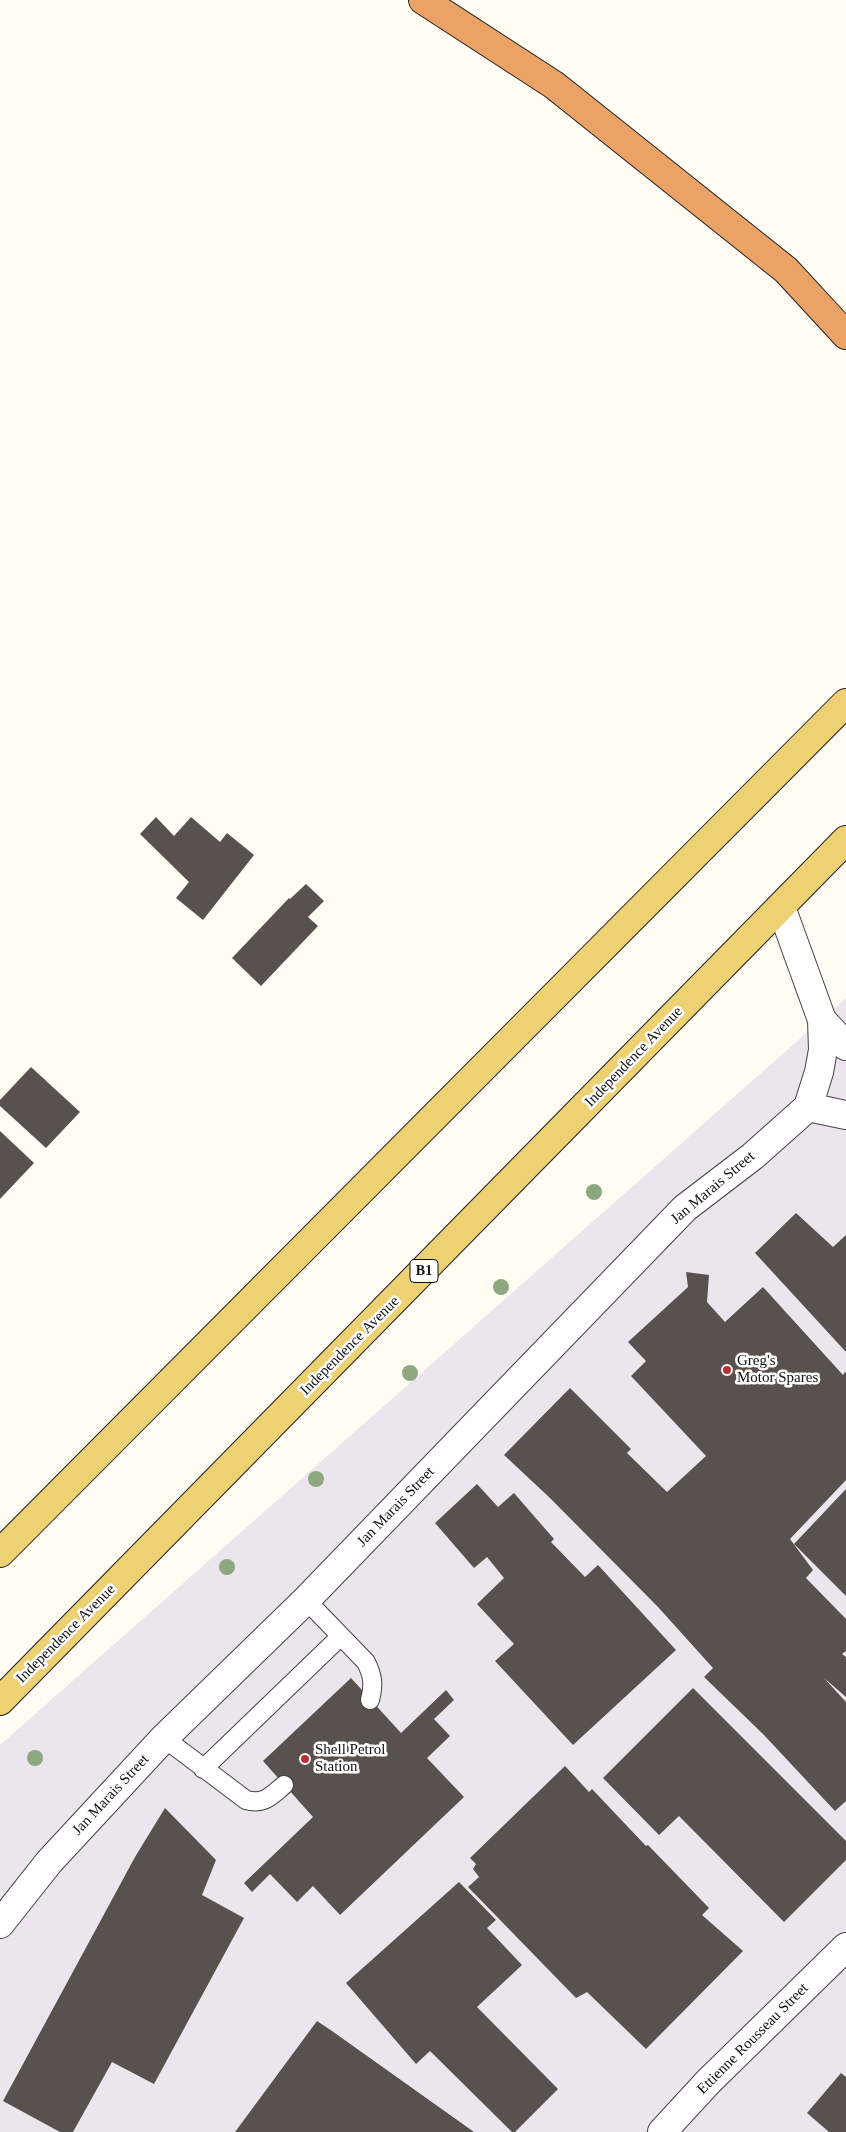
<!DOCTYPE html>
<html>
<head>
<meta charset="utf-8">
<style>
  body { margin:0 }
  canvas { display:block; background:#fefcf3 }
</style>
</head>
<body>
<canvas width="846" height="2132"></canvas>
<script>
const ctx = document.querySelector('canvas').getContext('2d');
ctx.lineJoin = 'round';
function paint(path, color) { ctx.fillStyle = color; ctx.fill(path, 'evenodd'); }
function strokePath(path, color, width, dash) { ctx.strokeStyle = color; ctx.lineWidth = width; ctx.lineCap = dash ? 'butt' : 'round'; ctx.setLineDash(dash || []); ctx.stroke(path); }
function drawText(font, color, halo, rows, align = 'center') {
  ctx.font = font + ' Georgia,serif'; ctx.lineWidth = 5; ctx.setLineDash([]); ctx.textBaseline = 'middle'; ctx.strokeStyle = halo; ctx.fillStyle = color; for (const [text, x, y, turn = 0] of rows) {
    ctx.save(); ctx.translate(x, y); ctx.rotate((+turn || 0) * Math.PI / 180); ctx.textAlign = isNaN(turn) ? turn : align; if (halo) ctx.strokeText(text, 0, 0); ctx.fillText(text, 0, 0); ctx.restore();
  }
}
paint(new Path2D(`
  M846 998V2132H0V1745Z`), '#ece5ed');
paint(new Path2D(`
  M156 817 174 836 191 817 220 842 227 833 254 855 203 920 176 898 189 882 140 834Z
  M306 884 324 901 308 917 318 926 261 986 232 958 289 898 290 899Z
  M31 1067 80 1112 46 1148 0 1106V1100Z
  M0 1131 34 1163 0 1199Z
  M796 1213 833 1247 846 1235V1352L755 1253Z
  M686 1272 709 1275 707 1302 725 1322 763 1287 843 1375 845 1372 846 1373V1480L790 1539 813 1570 806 1578 846 1619V1651L842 1654 846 1657V1697L824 1678 846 1702V1801L835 1811 763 1734 704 1677 713 1668 658 1607 550 1498 504 1455 570 1388 631 1449 627 1453 667 1492 706 1456 631 1376 646 1361 628 1342 688 1287Z
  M477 1484 498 1507 514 1493 554 1539 551 1542 585 1577 598 1565 676 1650 573 1745 495 1661 514 1644 477 1604 504 1578 487 1557 474 1568 435 1523Z
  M846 1489V1596L794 1544Z
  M351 1678 401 1733 446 1690 454 1700 434 1719 450 1736 427 1758 464 1797 340 1915 313 1886 297 1902 270 1874 252 1892 244 1883 313 1817 263 1761Z
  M693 1688 846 1841V1860L784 1922 679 1816 659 1835 603 1778Z
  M565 1766 589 1792 592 1789 646 1846 648 1845 709 1908 702 1915 743 1951 646 2049 587 1992 576 1998 468 1887 479 1877 473 1869 476 1864 470 1858Z
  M165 1808 216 1860 202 1895 244 1918 154 2084 112 2062 73 2132H60L3 2101 135 1857Z
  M459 1882 496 1920 487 1928 522 1965 477 2007 558 2089 515 2132H512L430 2051 416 2064 346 1983Z
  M317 2021 332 2031 474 2132H235Z
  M841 2073 846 2077V2132H829L807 2113Z`), '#58514d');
const service = new Path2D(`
  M306 1600 366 1662C373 1676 374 1684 370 1700
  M164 1738 246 1800C264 1805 271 1796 284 1785
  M203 1769 340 1637`);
const minor = new Path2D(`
  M781 907 822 1020 846 1046
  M808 1107 846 1115
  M0 1924 49 1862 164 1738 306 1600 685 1208 753 1156 808 1107 819 1072 823 1050 822 1020
  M662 2132 708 2082 846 1947`);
const primary = new Path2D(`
  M0 1553 846 703
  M0 1701 846 840`);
const motorway = new Path2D(`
  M423 0 554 85 786 270 846 335`);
strokePath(service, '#434343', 20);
strokePath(minor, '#434343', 30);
strokePath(primary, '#212121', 30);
strokePath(motorway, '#212121', 30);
strokePath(service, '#fff', 18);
strokePath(minor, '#fff', 28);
strokePath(primary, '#eed173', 28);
strokePath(motorway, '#eaa266', 28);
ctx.fillStyle = '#8da881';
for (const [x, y] of [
  [594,1192],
  [501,1287],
  [410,1373],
  [316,1479],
  [227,1567],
  [35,1758]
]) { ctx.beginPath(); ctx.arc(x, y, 8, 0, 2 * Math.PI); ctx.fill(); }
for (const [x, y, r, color] of [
  [727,1370,5,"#b63137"],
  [305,1759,5,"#b63137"]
]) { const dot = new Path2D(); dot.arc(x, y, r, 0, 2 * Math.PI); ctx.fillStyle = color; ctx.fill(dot); strokePath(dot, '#fff', 2); }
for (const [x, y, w] of [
  [424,1271,28]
]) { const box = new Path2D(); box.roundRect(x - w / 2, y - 11.5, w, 23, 4); ctx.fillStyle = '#fff'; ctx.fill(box); strokePath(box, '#101010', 1); }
drawText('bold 14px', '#101010', null, [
  ["B1",424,1271]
]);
drawText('15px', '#101010', '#fff', [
  ["Independence Avenue",634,1057,-46],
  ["Jan Marais Street",713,1188,-40],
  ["Independence Avenue",350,1346,-45],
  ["Jan Marais Street",396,1507,-46],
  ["Independence Avenue",66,1634,-45],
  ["Jan Marais Street",111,1795,-47],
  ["Ettienne Rousseau Street",753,2039,-45]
]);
drawText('15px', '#101010', '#fff', [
  ["Greg's",737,1361],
  ["Motor Spares",737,1378],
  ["Shell Petrol",315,1750],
  ["Station",315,1767]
], 'left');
</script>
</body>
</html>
